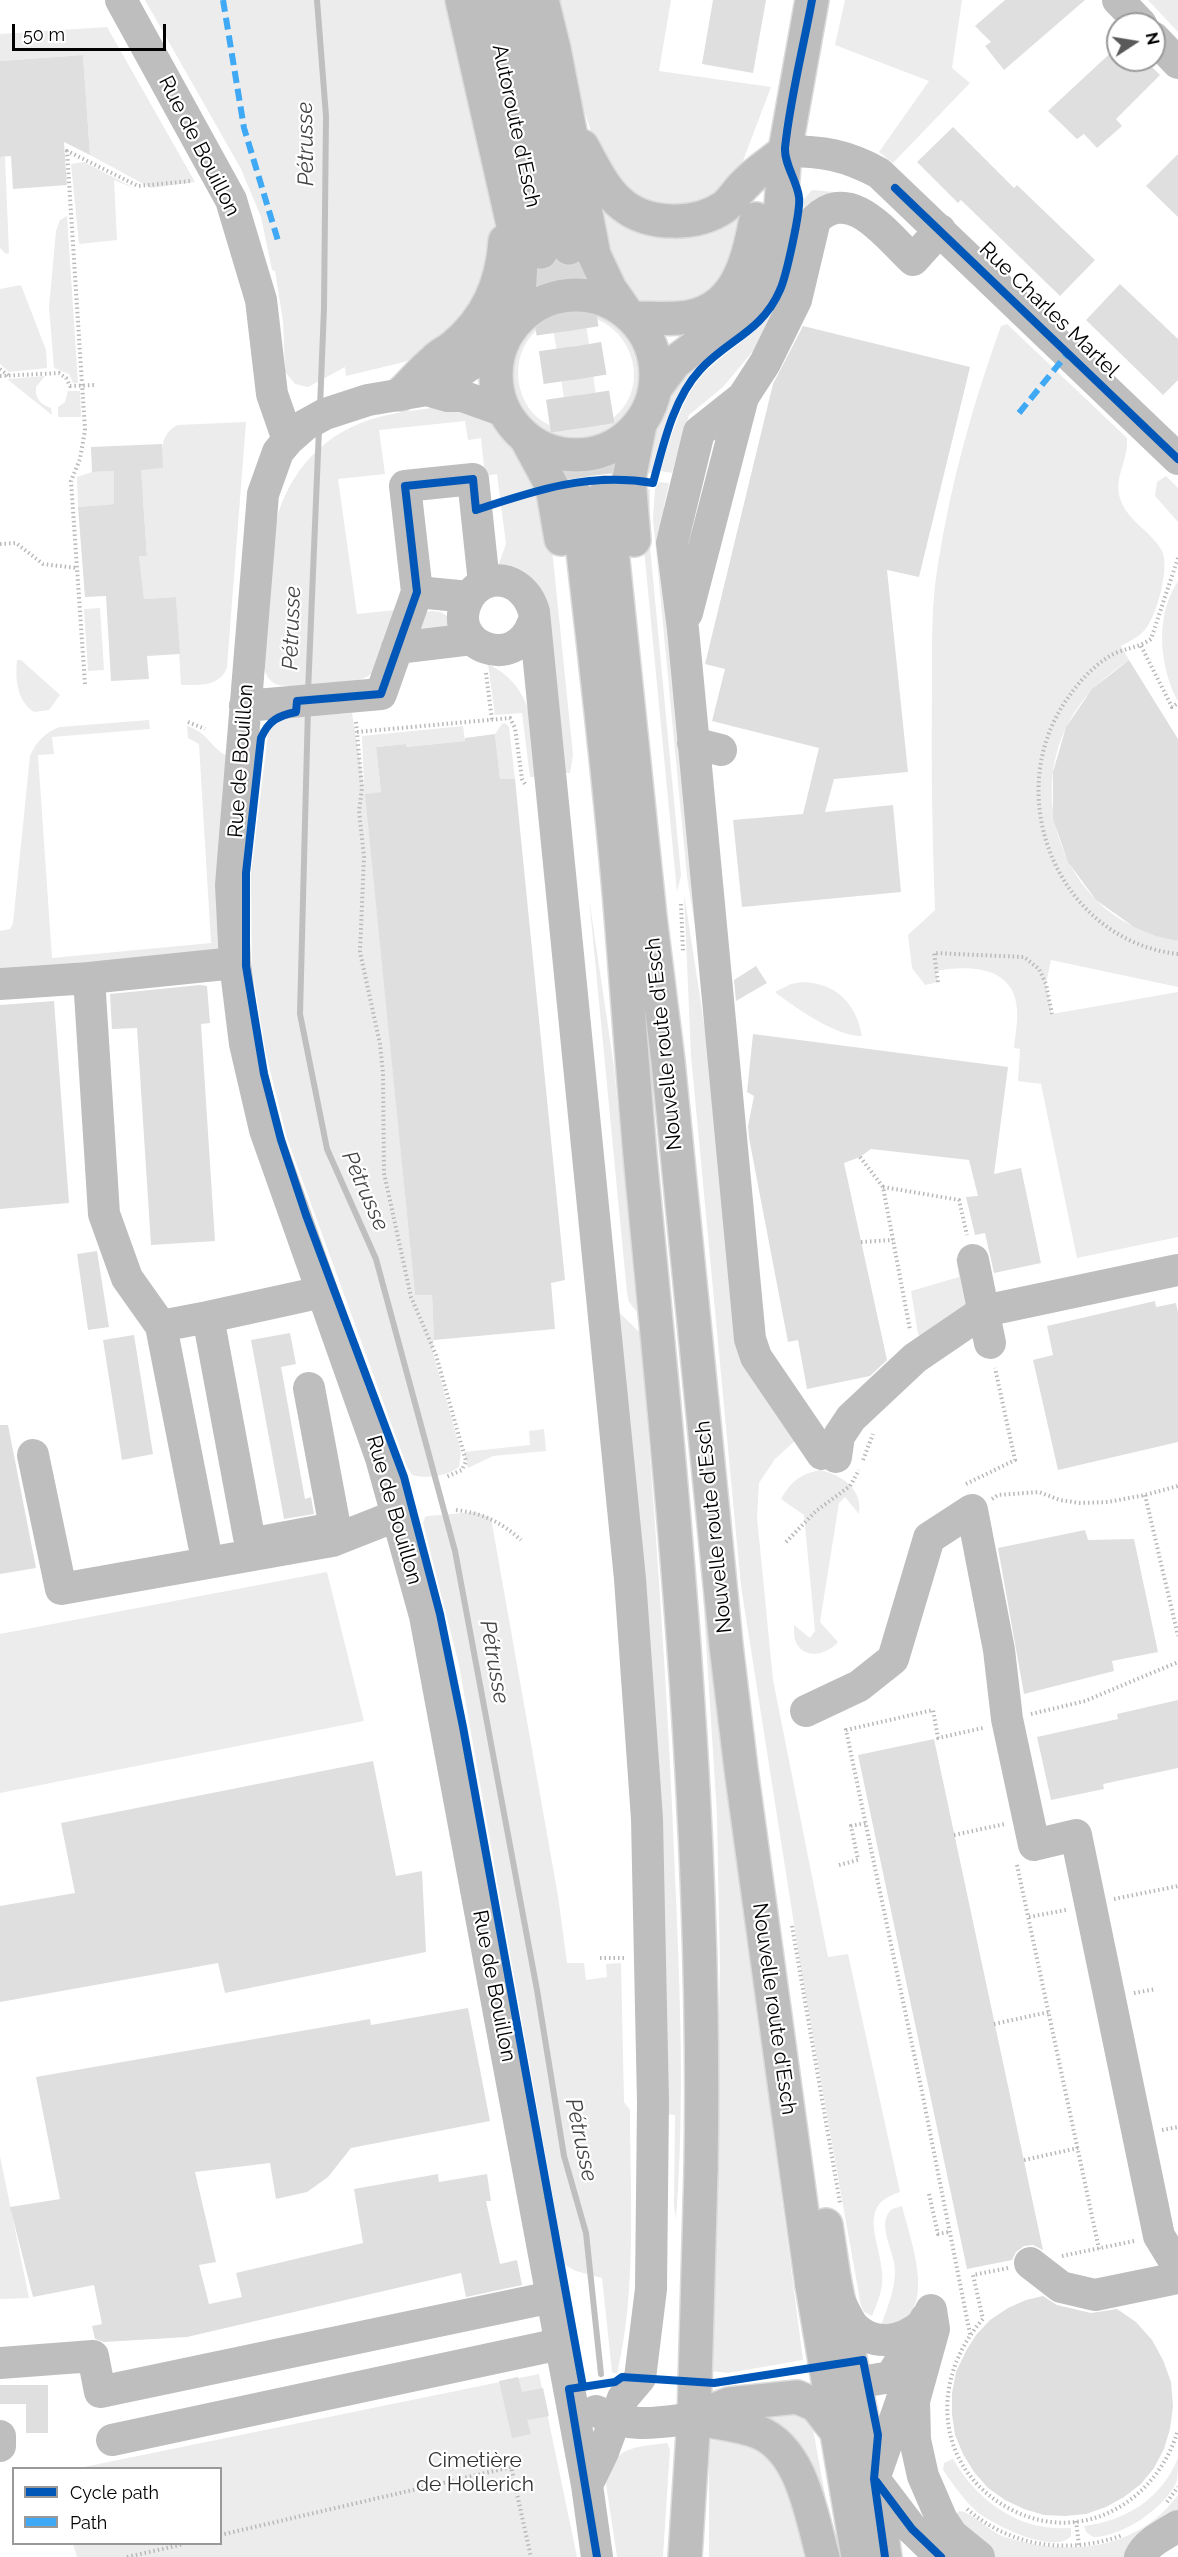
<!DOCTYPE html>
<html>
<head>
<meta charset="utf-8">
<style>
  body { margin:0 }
  #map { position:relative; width:1178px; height:2557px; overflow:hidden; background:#fff; font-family:Raleway,sans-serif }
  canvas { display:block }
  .legend { position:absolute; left:12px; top:2467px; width:210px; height:78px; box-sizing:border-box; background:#fff; border:2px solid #999; margin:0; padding:8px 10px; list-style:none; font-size:18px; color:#000 }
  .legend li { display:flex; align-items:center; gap:12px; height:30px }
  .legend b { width:30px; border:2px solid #999 }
  .north { position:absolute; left:1106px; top:12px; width:60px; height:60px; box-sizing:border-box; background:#fff; border:2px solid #999; border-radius:50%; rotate:78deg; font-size:16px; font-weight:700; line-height:24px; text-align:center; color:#000 }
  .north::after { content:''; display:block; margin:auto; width:21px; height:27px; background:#595959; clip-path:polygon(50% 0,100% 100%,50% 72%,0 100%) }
  .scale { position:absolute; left:12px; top:24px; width:154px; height:27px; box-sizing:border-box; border:3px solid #000; border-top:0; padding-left:8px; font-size:18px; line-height:21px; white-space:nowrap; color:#000; -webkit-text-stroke:4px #fff; paint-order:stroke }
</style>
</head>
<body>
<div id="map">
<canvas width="1178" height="2557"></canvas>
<ul class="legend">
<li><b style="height:8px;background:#0057b8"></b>Cycle path</li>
<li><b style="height:8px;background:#3fa9f5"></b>Path</li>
</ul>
<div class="north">N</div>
<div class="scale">50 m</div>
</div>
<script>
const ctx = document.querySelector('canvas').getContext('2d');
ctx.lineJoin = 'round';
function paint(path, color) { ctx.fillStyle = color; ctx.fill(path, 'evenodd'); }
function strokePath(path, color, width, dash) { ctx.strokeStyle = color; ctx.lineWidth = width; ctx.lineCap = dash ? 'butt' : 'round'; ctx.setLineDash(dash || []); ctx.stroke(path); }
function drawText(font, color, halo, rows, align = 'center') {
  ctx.font = font + ' Raleway,sans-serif'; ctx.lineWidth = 4.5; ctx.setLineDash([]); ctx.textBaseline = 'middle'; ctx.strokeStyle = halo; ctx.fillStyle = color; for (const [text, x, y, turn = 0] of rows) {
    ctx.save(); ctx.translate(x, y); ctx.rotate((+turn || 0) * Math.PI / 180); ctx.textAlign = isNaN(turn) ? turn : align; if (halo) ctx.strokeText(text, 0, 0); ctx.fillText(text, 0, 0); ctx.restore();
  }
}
paint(new Path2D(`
  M145 0H447L499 239 482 300 439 349 404 362 346 376 345 367 308 387 295 384 285 372 283 321 275 271 272 270 261 217 241 169Z
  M559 0H671L659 71 771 87 738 174 704 205H643L621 189 593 137 584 110Z
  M845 0H962L952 68 970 83 893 163 879 152 929 81 835 45Z
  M1148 0H1178V32Z
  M107 27 195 182 151 188 90 155 83 55 0 61V34Z
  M0 157H5L9 253 6 254 0 248Z
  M84 162 136 189 114 180 117 240 79 244 71 164Z
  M812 190 846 193 782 309 753 351 723 387 689 415 672 473 661 471C668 443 682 399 700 378 724 350 760 335 779 302 796 272 798 232 804 199Z
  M753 191 742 252 707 302 637 303 618 283 593 221 603 198 646 227Z
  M67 216 78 383H73L69 374 54 368 49 307 56 231 60 220Z
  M586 245 589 280C565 278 547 282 526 295L528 255Z
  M21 285 46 350 47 368 9 372 0 364V289Z
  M573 305C671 310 664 447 570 441 554 440 537 432 526 420 486 374 517 314 573 305ZM585 315C640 328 654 401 600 426ZM552 321 569 430C511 426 499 343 552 321Z
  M1007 324 1127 438C1129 461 1112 478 1121 501 1129 522 1152 532 1162 551 1170 567 1157 613 1147 627 1141 636 1130 641 1121 646L1129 660C1110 673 1092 687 1079 706 1031 772 1049 868 1114 915 1133 929 1156 934 1178 941V987L1051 960 1046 984 1052 1014 1178 992V1237L1077 1258 1041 1084 1018 1081 1020 1049 1014 1048C1015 1036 1018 1022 1017 1010 1015 965 967 965 936 971L938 982 925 985 912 968 908 935 935 910C932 836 931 761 932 687 932 646 931 604 938 564 951 482 973 403 1001 326Z
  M709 355C676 388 662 428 652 473L639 471 653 427 670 387Z
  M45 376 36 387C35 399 40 404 51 408L52 415 7 379Z
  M68 391H80L81 417H58V407L65 402Z
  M451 405 485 416 525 460 533 473 551 539 573 755 570 773H562L545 610 497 569 506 544 497 474 485 476 481 438 468 440 465 421 379 430 385 474 338 479 357 614 396 610 378 669C373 672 368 677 362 679 352 683 288 688 278 685 268 682 265 673 263 663 266 631 269 600 271 568 273 553 272 537 276 522 288 471 327 430 379 417 402 411 427 409 451 405Z
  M246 422 227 667C221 687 199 685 181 685L176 597 144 599 139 556 147 555 143 499 114 501V504L78 507 77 477 92 472 163 468C162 450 159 436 177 425Z
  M617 459 622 470 557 478 549 463C573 469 594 469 617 459Z
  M1166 476 1178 488V522L1155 496 1157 482Z
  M659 482 669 483 664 506 666 544 711 1025 687 877 653 519 655 489Z
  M638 487 650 489 649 536 681 875 677 892Z
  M1178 581V700H1177C1159 664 1155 616 1178 581Z
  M100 608 104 670 88 671 84 609Z
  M432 611C445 612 449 615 451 628L417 639 422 613Z
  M17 660H21L60 695 49 710 34 712C17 701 15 679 17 660Z
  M488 664C534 686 535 733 540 777H530L522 713 495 715Z
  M352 713 364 786 362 736 463 726 465 741 406 747V744L376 747 381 792 366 794 415 1295H432L434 1340 432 1349 461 1452 459 1467C447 1476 427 1479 412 1475L407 1467 287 1138 266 1054 252 969 251 874 268 733 274 725 286 717Z
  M149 720 150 729 52 737 54 754 38 755 52 958 211 943 199 744 188 738 187 726C208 732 213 751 228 756L221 953 0 968V931L10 929 13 923 30 756C36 742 45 732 60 727Z
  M505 723 509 727 515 779H500L495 734 502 724Z
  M684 893 706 1036 731 1225 797 1439 775 1459 759 1483 757 1517 773 1680 828 1957 848 1954 900 2192C857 2205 879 2238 882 2271 884 2288 878 2301 872 2316L864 2312 861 2306 801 1969 741 1586 691 1056Z
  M589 898 614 1067 637 1312 629 1302 627 1293Z
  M802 982C836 983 856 1003 862 1036 837 1037 794 1007 775 992L791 984Z
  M960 1257 968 1305 921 1337 918 1334 911 1291 959 1277 956 1258Z
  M615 1308 640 1333C655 1513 668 1693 675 1875 680 1989 685 2105 676 2219L674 2206 675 2115 666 2114Z
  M544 1429 546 1451 493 1456 468 1468 464 1452 530 1445 529 1431Z
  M820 1470C842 1475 863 1489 859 1514L845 1497 839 1503 820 1622 838 1642C827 1655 803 1661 795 1640 794 1636 794 1629 794 1625L810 1638 815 1631 804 1515 781 1499C791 1481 801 1474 820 1470Z
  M475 1512 491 1518 558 1896 567 1963H584L586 1980 607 1977 606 1964 621 1963 624 2102 630 2110C630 2197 637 2289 617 2374L612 2372 602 2278 576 2271 565 2265 459 1665 423 1523 425 1517 428 1516Z
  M327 1572 364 1721 0 1793V1634Z
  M703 1595 803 2360 728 2373 712 2371 720 1967 717 1815Z
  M0 2156 29 2298 0 2299Z
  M902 2206C911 2243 943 2323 881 2326 888 2305 898 2284 894 2262 891 2246 877 2222 892 2209Z
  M539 2374 577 2557H77L73 2544H220V2468H79Z
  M791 2411 803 2415 812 2424 828 2511 754 2414Z
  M709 2440C789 2443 789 2493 808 2557H709Z
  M667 2443 670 2449 663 2557H617L606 2484C613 2445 633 2448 667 2443Z
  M1178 2458C1178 2465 1178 2475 1177 2481 1165 2508 1122 2537 1093 2537L1086 2532 1084 2526C1126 2521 1162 2498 1178 2458Z
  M953 2459C978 2502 1020 2532 1071 2528V2536C1054 2556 992 2524 976 2511 963 2499 953 2484 943 2470L944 2463Z
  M1178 2495V2516L1127 2557H989L956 2514 959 2511C970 2511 990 2531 1002 2536 1065 2557 1136 2552 1178 2495Z`), '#ececec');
strokePath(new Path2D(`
  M317 0 326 116 324 308 320 407
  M308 692 319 429
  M308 708 300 1014 327 1149 376 1259 455 1551 537 1990 564 2156 586 2233 601 2374`), '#bfbfbf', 6);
paint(new Path2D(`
  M713 0H766L753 73 702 64Z
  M1005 0H1085L1004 70 985 46 991 42 975 26Z
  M1118 46V60H1145L1160 75 1116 119 1122 126 1097 148 1084 134 1077 139 1048 111Z
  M83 55 90 155 64 142 67 185 13 189 11 156 0 157V61Z
  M953 127 1014 188 1017 185 1095 260 1060 296 961 200 958 203 917 162Z
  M1178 154V217L1146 186Z
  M1120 284 1178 339V380L1163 395 1086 320Z
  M803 326 970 367 919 577 887 570 908 772 834 779 825 812 893 805 901 892 742 907 733 820 803 814 819 748 712 721 725 669 705 664 773 384Z
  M162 444 163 468 141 470 147 556H139L144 599 176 597 180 654 147 656 149 679 111 681 106 596 85 597 78 507 114 504V471L92 472 91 447Z
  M1129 660 1178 739V941L1156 936 1134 927 1096 900 1068 862 1053 819V772L1066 727 1092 689Z
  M495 734 500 779H515L565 1280 551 1283 555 1329 434 1340 432 1295H415L365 794 381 792 376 747 406 744V747L465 741V738Z
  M756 966 767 983 736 1001 734 980Z
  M200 985 207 986 210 1023 201 1024 215 1241 151 1245 137 1028 112 1029 110 994Z
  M54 1001 69 1203 0 1209V1005Z
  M753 1034 1008 1067 994 1174 1021 1168 1041 1263 994 1273 985 1233 975 1235 966 1197 978 1196 969 1160 871 1149 860 1157 844 1163 887 1360 870 1376 807 1389 798 1340 788 1342 749 1138 748 1126 754 1096 747 1092Z
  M97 1251 109 1327 88 1330 77 1254Z
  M1155 1301 1156 1307 1176 1303 1178 1312V1442L1058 1470 1033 1360 1053 1355 1047 1326Z
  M290 1333 296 1364 281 1367 305 1499 311 1497 314 1514 284 1519 251 1340Z
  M134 1335 153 1454 122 1460 103 1340Z
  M0 1425H8L36 1568 0 1574Z
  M1085 1530 1088 1540 1134 1539 1158 1652 1112 1661 1114 1671 1024 1694 998 1548Z
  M1178 1700V1768L1103 1784 1104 1789 1051 1800 1037 1737 1118 1719 1117 1714Z
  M934 1739 1043 2250 1033 2245 1024 2246 1016 2252 1012 2260 967 2269 858 1755Z
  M373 1761 396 1876 422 1871 426 1952 225 1993 218 1963 0 2002V1906L75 1893 61 1823Z
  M468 2008 490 2121 351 2148 328 2177 307 2192 276 2199 270 2163 195 2172 216 2262 199 2265 209 2304 242 2297 236 2273 363 2243 354 2189 438 2174 439 2182 487 2174 491 2201H486L500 2264 517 2260 522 2285 466 2297 461 2273 187 2337 104 2342 95 2339 92 2326 102 2324 94 2285 33 2297 10 2207 60 2199 36 2077 370 2019 371 2025Z
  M1043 2296 1057 2305 1091 2313 1117 2309 1136 2322 1152 2340 1163 2360 1171 2382 1173 2406 1170 2429 1164 2449 1154 2468 1141 2484 1124 2497 1106 2507 1086 2514 1065 2516 1044 2515 1024 2509 1005 2500 988 2488 974 2472 963 2454 955 2435 952 2414V2393L956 2372 966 2351 976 2335 990 2320 1008 2308 1026 2300Z
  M518 2377 522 2392 543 2388 549 2416 527 2420 531 2434 512 2438 499 2381Z
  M0 2385H48V2433H26V2404H0Z`), '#dfdfdf');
strokePath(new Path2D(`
  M569 248 599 431 606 493
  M541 252 577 497`), '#d9d9d9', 33, [33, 16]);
const major = new Path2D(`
  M496 375a80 80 0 1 1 160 0a80 80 0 1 1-160 0Z
  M633 318C649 318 665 319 680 318 736 314 747 264 756 219
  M656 387 675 362 749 307 765 281 781 205 785 151 812 0
  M834 2278 874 2479 885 2557
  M812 2285 858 2557
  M694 2418 729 2404 797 2397 816 2405 837 2432
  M694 2418C715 2423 738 2424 758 2432 803 2450 811 2516 823 2557
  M685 2557 694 2418 701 2170`);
const highway = new Path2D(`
  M462 0 521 260 518 318
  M489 0 541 252
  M518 0 541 101 569 248
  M542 0 554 49 594 255 610 289 626 312
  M582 146C594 167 604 191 624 206 650 226 697 226 724 207 732 201 738 190 746 183 757 171 772 162 785 151
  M401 394C412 383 422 371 434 361 439 355 447 352 453 347 487 319 502 284 505 241
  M526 438 552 486 561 539
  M606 493 650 917 668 1061 726 1645 741 1769 812 2285
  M577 497C592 636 610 776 621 916 628 1003 634 1090 642 1177 674 1507 707 1838 701 2170
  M634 540 629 479 640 424
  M826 2225 834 2278`);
strokePath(major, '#dbdbdb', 36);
strokePath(highway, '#dbdbdb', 36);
strokePath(new Path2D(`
  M0 369 9 376
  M0 376 59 373 66 378 70 386 94 385
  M0 544 16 543 43 564 77 568
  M1178 558 1151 639C1141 646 1133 647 1121 651 1102 657 1082 678 1070 695 998 791 1056 940 1178 954
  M1141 646 1172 707 1178 703
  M486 673 492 720
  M85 684 71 481 80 459 85 430 67 151 138 186 191 181
  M188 722 205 729
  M356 722 362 788 359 811 364 857 360 952 380 1044 383 1073 384 1173 411 1297 436 1355 466 1461 462 1470 446 1477
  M357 732 510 718 515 728 522 779 525 784
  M681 904 683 951
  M938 982 934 953 1024 957 1039 969 1046 984 1052 1014
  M860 1157 883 1187 910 1330
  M883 1187 959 1200 967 1235
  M861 1242 893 1240
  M863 1460 873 1434
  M966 1484 1015 1460 995 1368
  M1145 1495 1178 1636
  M992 1499 998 1495 1039 1492 1060 1500 1079 1503 1108 1502 1145 1495 1178 1486
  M456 1510C482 1513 501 1522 521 1540
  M786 1542 816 1511 850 1486 859 1470
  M1031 1714 1085 1701 1178 1662
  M954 1835 1005 1824
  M839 1865 858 1860 851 1826 866 1823
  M1017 1865 1099 2249
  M1114 1899 1178 1886
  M1029 1917 1066 1910
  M792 1926 840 2203
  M600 1958H627
  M1134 1993 1156 1989
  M994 2024 1049 2012
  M1162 2130 1178 2127
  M1024 2160 1078 2148
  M929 2194 938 2234 949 2232
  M1062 2256 1134 2241
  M1008 2268 973 2275 983 2319C928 2381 935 2472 1014 2511 1084 2545 1157 2501 1178 2430
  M970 2334 921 2087 846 1730 933 1710 938 1738 983 1728
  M1167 2502 1178 2487
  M967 2509C1011 2547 1068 2555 1123 2535
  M1076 2521 1079 2545
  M220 2535 511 2467 531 2557
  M127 2557 184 2544`), '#b9b9b9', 4, [1.5, 3]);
strokePath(new Path2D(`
  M121 0 231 200 261 300 272 394 288 440
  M1118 0 1141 24
  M1154 38 1178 63
  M785 151C822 151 846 155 879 173L1178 459
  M427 390 445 377 464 369 502 343
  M504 411 462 396H448L427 390 368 400 325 414 305 425 288 440 278 452 263 494 231 885 235 963 245 1044 265 1130 381 1458 425 1616 587 2485 597 2557
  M417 592 469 597
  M687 613 743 397
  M533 623C515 673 448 646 466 603 470 594 476 587 485 583 508 574 528 590 534 612L630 1579 647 1819 653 2102 651 2289 640 2378 623 2398 603 2452 587 2485
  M397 648 472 639
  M245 706 381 694 417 592 405 486 473 479 484 583
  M693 743 721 750
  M0 984 89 978
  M973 1260 990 1343
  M161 1326 127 1278 104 1214 89 978 235 963
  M309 1388 334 1522 329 1529 255 1543 249 1537 208 1317 322 1292
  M822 1454 756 1357 750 1339 683 629 672 543 699 432 743 397 765 363 796 300 815 220C851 184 887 236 913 260L940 230
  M33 1455 61 1589 332 1541 398 1515
  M836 1457 839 1436 851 1418 915 1358 984 1311 1178 1270
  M204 1545 161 1326 208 1317
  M806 1711 859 1686 893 1659 929 1538 972 1510 999 1650 1007 1719 1034 1845 1076 1835 1159 2236 1178 2267
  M1030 2263 1061 2287 1095 2295 1178 2278
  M838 2299C843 2307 848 2320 854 2327 875 2348 903 2341 922 2325
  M931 2310 934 2329 914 2401 915 2440 923 2476 942 2520 952 2535 979 2557
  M0 2363 93 2356 100 2392 552 2297
  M907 2385 874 2479 912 2529 941 2557
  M830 2387 891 2377 926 2318
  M596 2411C631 2429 656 2423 694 2418
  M0 2436V2446
  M112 2440 560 2344
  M1140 2557C1147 2542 1164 2535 1178 2526`), '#bebebe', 32);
strokePath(major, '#bebebe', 33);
strokePath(highway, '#bebebe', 33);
strokePath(new Path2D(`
  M223 0 244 128 279 244
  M1019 413 1068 353`), '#3fa9f5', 6, [12, 6]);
strokePath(new Path2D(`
  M895 188 1178 459
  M583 2387 463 1727 440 1614 404 1477 306 1215 281 1140 264 1074 246 966V873L261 738C269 720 278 716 296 712L297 701 381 694 417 592 405 486 473 479 476 510C536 490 590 472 653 483 663 446 673 399 700 370 727 340 762 332 780 290 786 277 801 210 799 197 797 181 784 164 785 148 790 99 803 49 812 0
  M876 2481 912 2529 941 2557
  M597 2557 569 2389 615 2382 622 2377 714 2383 863 2360 878 2435 874 2479 885 2557`), '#0057b8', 8);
drawText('21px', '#000', '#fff', [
  ["Autoroute d'Esch",516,126,78],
  ["Rue de Bouillon",199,146,63],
  ["Rue Charles Martel",1049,310,44],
  ["Rue de Bouillon",241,761,-86],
  ["Nouvelle route d'Esch",664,1044,-96],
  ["Rue de Bouillon",394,1510,74],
  ["Nouvelle route d'Esch",714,1527,-96],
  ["Rue de Bouillon",494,1986,79],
  ["Nouvelle route d'Esch",774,2009,82]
]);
drawText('21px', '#333', '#fff', [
  ["Cimetière",475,2461],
  ["de Hollerich",475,2485]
]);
drawText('italic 22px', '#444', '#fff', [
  ["Pétrusse",306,144,-91],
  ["Pétrusse",292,628,-88],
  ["Pétrusse",365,1191,66],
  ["Pétrusse",494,1662,80],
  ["Pétrusse",581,2140,78]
]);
</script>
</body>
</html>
